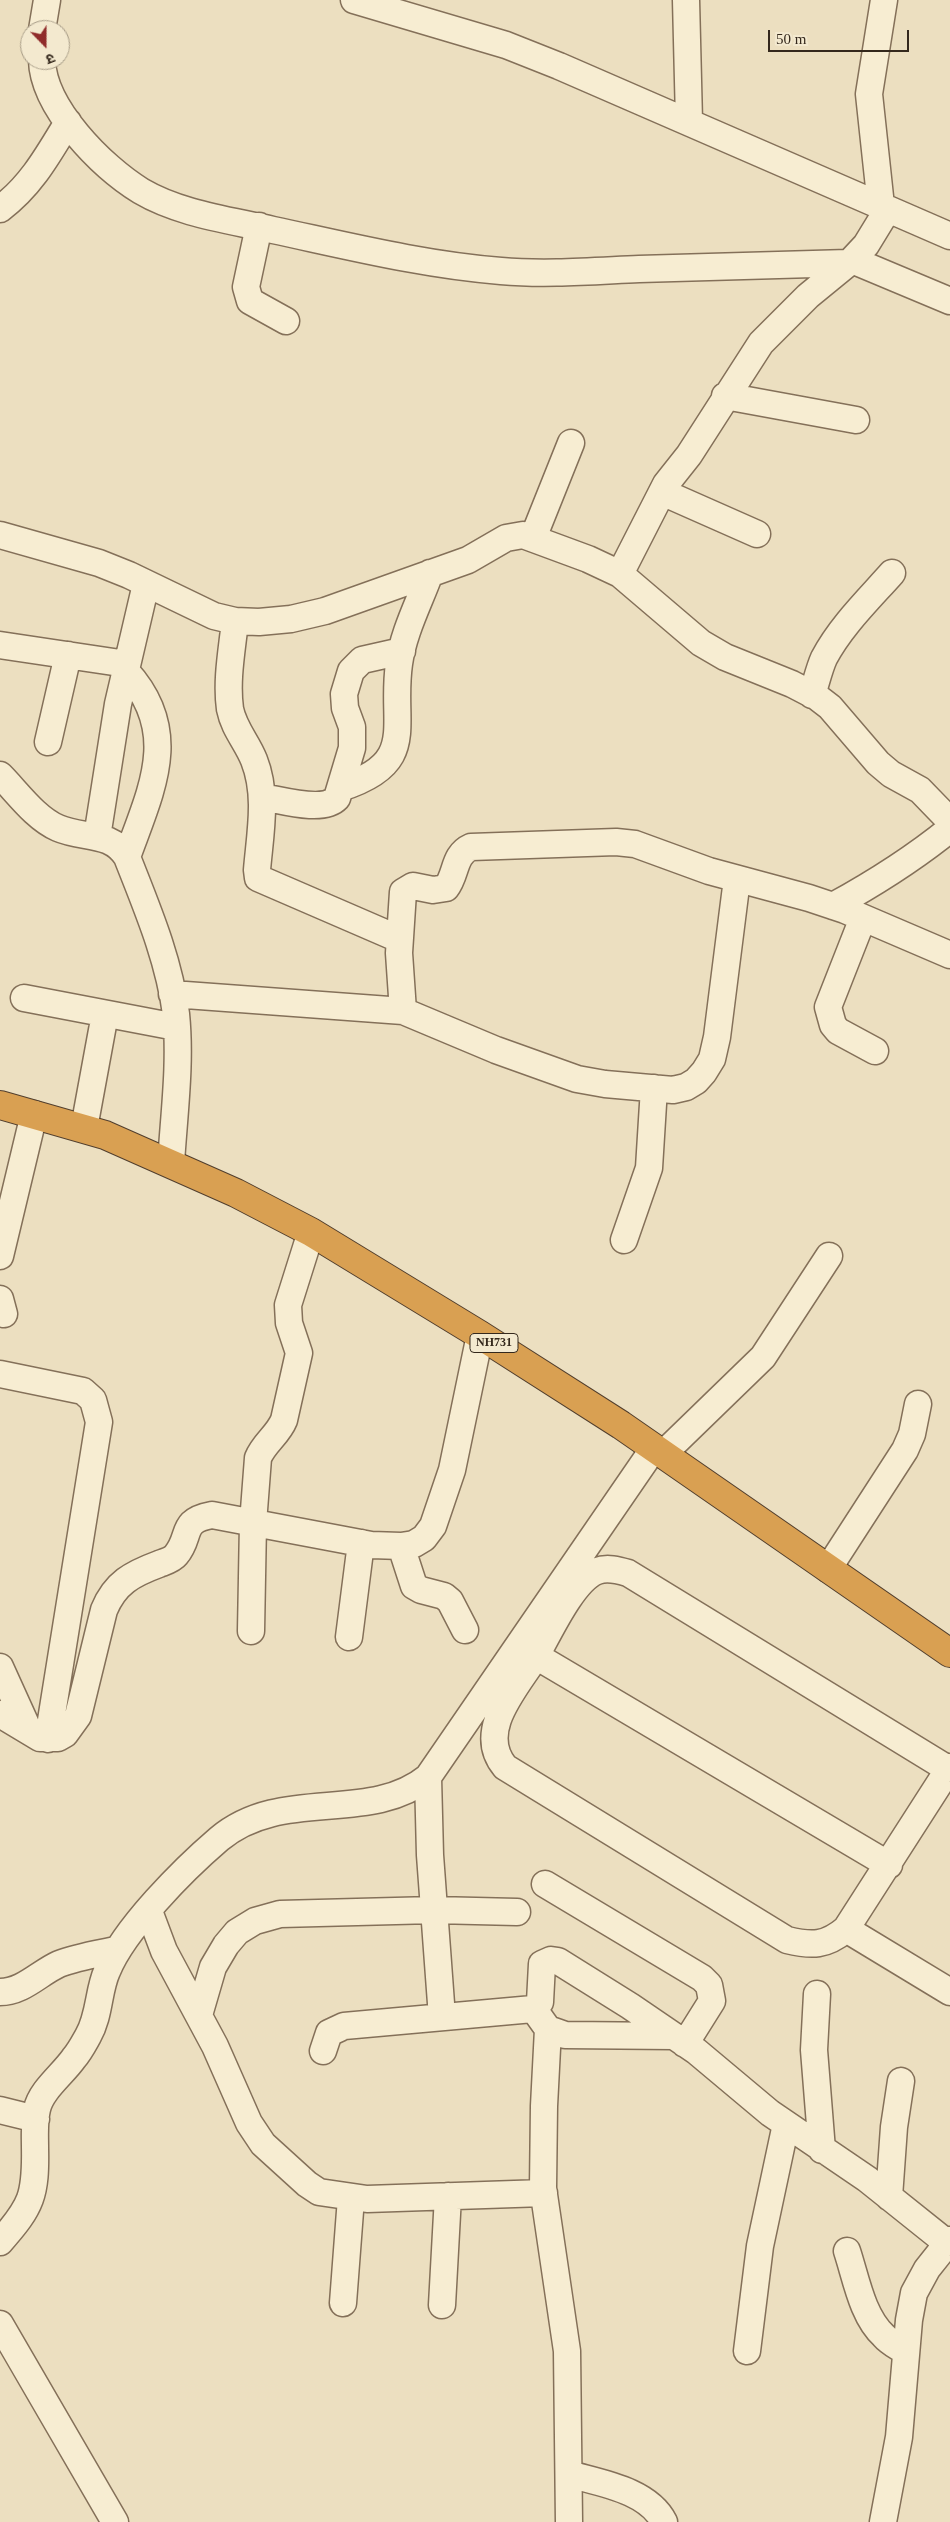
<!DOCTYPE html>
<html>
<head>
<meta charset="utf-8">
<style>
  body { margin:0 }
  #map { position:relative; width:950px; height:2522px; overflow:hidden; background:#ecdfc0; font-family:"Times New Roman","Noto Sans Devanagari",serif }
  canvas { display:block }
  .north { position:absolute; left:20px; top:20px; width:50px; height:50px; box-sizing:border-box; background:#f3e9cf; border:1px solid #a79c87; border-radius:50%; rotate:158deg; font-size:14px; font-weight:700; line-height:20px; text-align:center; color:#34281c }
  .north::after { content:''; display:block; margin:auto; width:18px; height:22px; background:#902c2b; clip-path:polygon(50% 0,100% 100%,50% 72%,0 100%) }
  .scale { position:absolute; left:768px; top:30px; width:141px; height:22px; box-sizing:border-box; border:2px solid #34281c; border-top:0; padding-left:6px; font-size:15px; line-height:18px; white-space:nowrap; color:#34281c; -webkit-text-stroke:4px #f3e9cf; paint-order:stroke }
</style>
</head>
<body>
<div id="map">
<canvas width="950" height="2522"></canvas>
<div class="north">उ</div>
<div class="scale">50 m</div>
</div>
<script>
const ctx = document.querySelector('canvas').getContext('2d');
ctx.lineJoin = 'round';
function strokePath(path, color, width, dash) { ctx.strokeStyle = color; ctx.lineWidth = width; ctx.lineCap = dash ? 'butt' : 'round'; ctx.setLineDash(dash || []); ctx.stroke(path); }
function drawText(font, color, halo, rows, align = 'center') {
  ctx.font = font + ' "Times New Roman",serif'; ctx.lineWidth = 4.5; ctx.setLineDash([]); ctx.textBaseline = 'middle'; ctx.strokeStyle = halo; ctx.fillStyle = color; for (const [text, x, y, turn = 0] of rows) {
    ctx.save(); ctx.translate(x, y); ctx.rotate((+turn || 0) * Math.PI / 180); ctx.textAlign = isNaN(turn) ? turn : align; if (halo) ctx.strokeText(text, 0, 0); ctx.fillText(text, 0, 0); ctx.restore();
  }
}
const minor = new Path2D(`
  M354 0 506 45 559 66 950 236
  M686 0 689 121
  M42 30 47 0
  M42 60C43 108 102 167 141 191 180 214 230 220 273 230 348 246 424 265 501 271 546 275 594 271 639 269 709 267 779 265 848 263
  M881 206 869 94 884 0
  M0 209C31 186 48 155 68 122
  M259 226 246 287 250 301 286 321
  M852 260 950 301
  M725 396 856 420
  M662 492 757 534
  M0 535 99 563 129 575 214 616 235 621 259 622 291 619 325 611 468 560 506 538 523 535 588 559 620 574 701 643 725 657 792 684 817 697 830 707 878 763 891 774 920 790 950 821
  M533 538 571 443
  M620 574 666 484 689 455 761 343 808 296 852 260 866 245 888 209
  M235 621C232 650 226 680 230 709 234 729 247 742 254 760 268 795 260 834 257 870L258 878 399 939
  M0 645 127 664
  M126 671C182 732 151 790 127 857
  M812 695C816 683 819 669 824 658 841 626 868 600 892 573
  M48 742 68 655
  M0 775C17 792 35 818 58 828 83 839 111 831 127 857 147 908 169 959 176 1014 181 1063 174 1114 171 1163
  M340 788C420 763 390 726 399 664 403 633 419 603 430 573
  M262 797C281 800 323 813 337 798L352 748V727L345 708 344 694 351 671 362 660 402 651
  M97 837 118 704 146 584
  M833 906C875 883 913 859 950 829
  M863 918 828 1007 833 1025 838 1031 875 1051
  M172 994 403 1011 496 1050 577 1079 605 1084 673 1090 686 1087 696 1081 704 1072 712 1059 717 1037 737 879
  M24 998 176 1027
  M403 1011 399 953 403 892 413 886 433 890 446 888C457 874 453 855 471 847L616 842 635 844 709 871 809 898 845 910 950 955
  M84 1128 105 1014
  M624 1240 649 1168 654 1088
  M0 1256 34 1114
  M0 1299 4 1314
  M0 1374 83 1391 93 1400 99 1422 48 1739
  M663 1454 763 1357 829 1256
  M401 1546 414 1586 421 1590 444 1596 450 1601 465 1630
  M828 1569 905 1450 912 1434 918 1404
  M251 1631 253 1523 258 1458C264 1443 278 1435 284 1420L299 1353 289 1323 288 1305 311 1232
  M349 1637 361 1543
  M536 1656C516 1688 475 1731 505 1767L787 1940C812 1946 826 1946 846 1929L950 1767
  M0 1667 29 1731
  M0 1714 40 1738H58L65 1734 78 1716 104 1610C115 1583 132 1574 159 1564 164 1562 172 1560 176 1555 192 1536 179 1521 212 1515L371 1545 401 1546 414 1544 424 1538 433 1526 452 1470 480 1335
  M428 1777 430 1855 442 2017
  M889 1865 536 1656C549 1633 573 1580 597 1571 607 1567 618 1570 628 1573L948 1769
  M545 1884 702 1978 709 1985 712 2001 685 2044
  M149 1911 164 1951 215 2046 249 2123 263 2144 307 2184 319 2192 367 2199 544 2193
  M846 1929 950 1992
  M0 1992C23 1992 39 1973 59 1964 77 1957 97 1954 116 1950
  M817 1994 814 2050 822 2150
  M199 2015 213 1967 226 1945 237 1932 255 1921 280 1914 434 1910 517 1912
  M538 2015 548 2029 565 2035 674 2036
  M548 2029 544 2106 543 2188 567 2351 569 2522
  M323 2051 329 2033 344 2026 533 2009 540 2002 542 1964 551 1960 558 1961 630 2006 696 2051 770 2113 867 2179 947 2243
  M0 2110 36 2119
  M889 2197 894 2127 901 2081
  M0 2242C32 2206 36 2195 35 2147 35 2135 34 2121 37 2109 41 2090 63 2074 74 2058 80 2051 84 2043 88 2036 100 2015 98 1991 107 1971 124 1929 184 1869 219 1839 282 1786 369 1825 428 1777L654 1448
  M847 2251C856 2278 862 2316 884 2336 890 2343 899 2347 906 2352
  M343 2303 351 2198
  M442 2305 448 2196
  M0 2324 115 2522
  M747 2351 760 2246 786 2124
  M569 2474C600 2483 648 2490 664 2522
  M883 2522 899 2437 909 2320 914 2293 927 2269 950 2240`);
const highway = new Path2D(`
  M0 1105 105 1135 236 1193 311 1232 480 1335 621 1425 950 1653`);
strokePath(minor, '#847059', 29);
strokePath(highway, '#513e2d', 30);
strokePath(minor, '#f7edd2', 26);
strokePath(highway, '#d9a052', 28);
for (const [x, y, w] of [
  [494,1343,48]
]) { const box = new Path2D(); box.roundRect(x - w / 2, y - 9.5, w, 19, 4); ctx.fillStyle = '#f3e9cf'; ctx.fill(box); strokePath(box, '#34281c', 1); }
drawText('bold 12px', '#34281c', null, [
  ["NH731",494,1343]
]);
</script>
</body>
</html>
